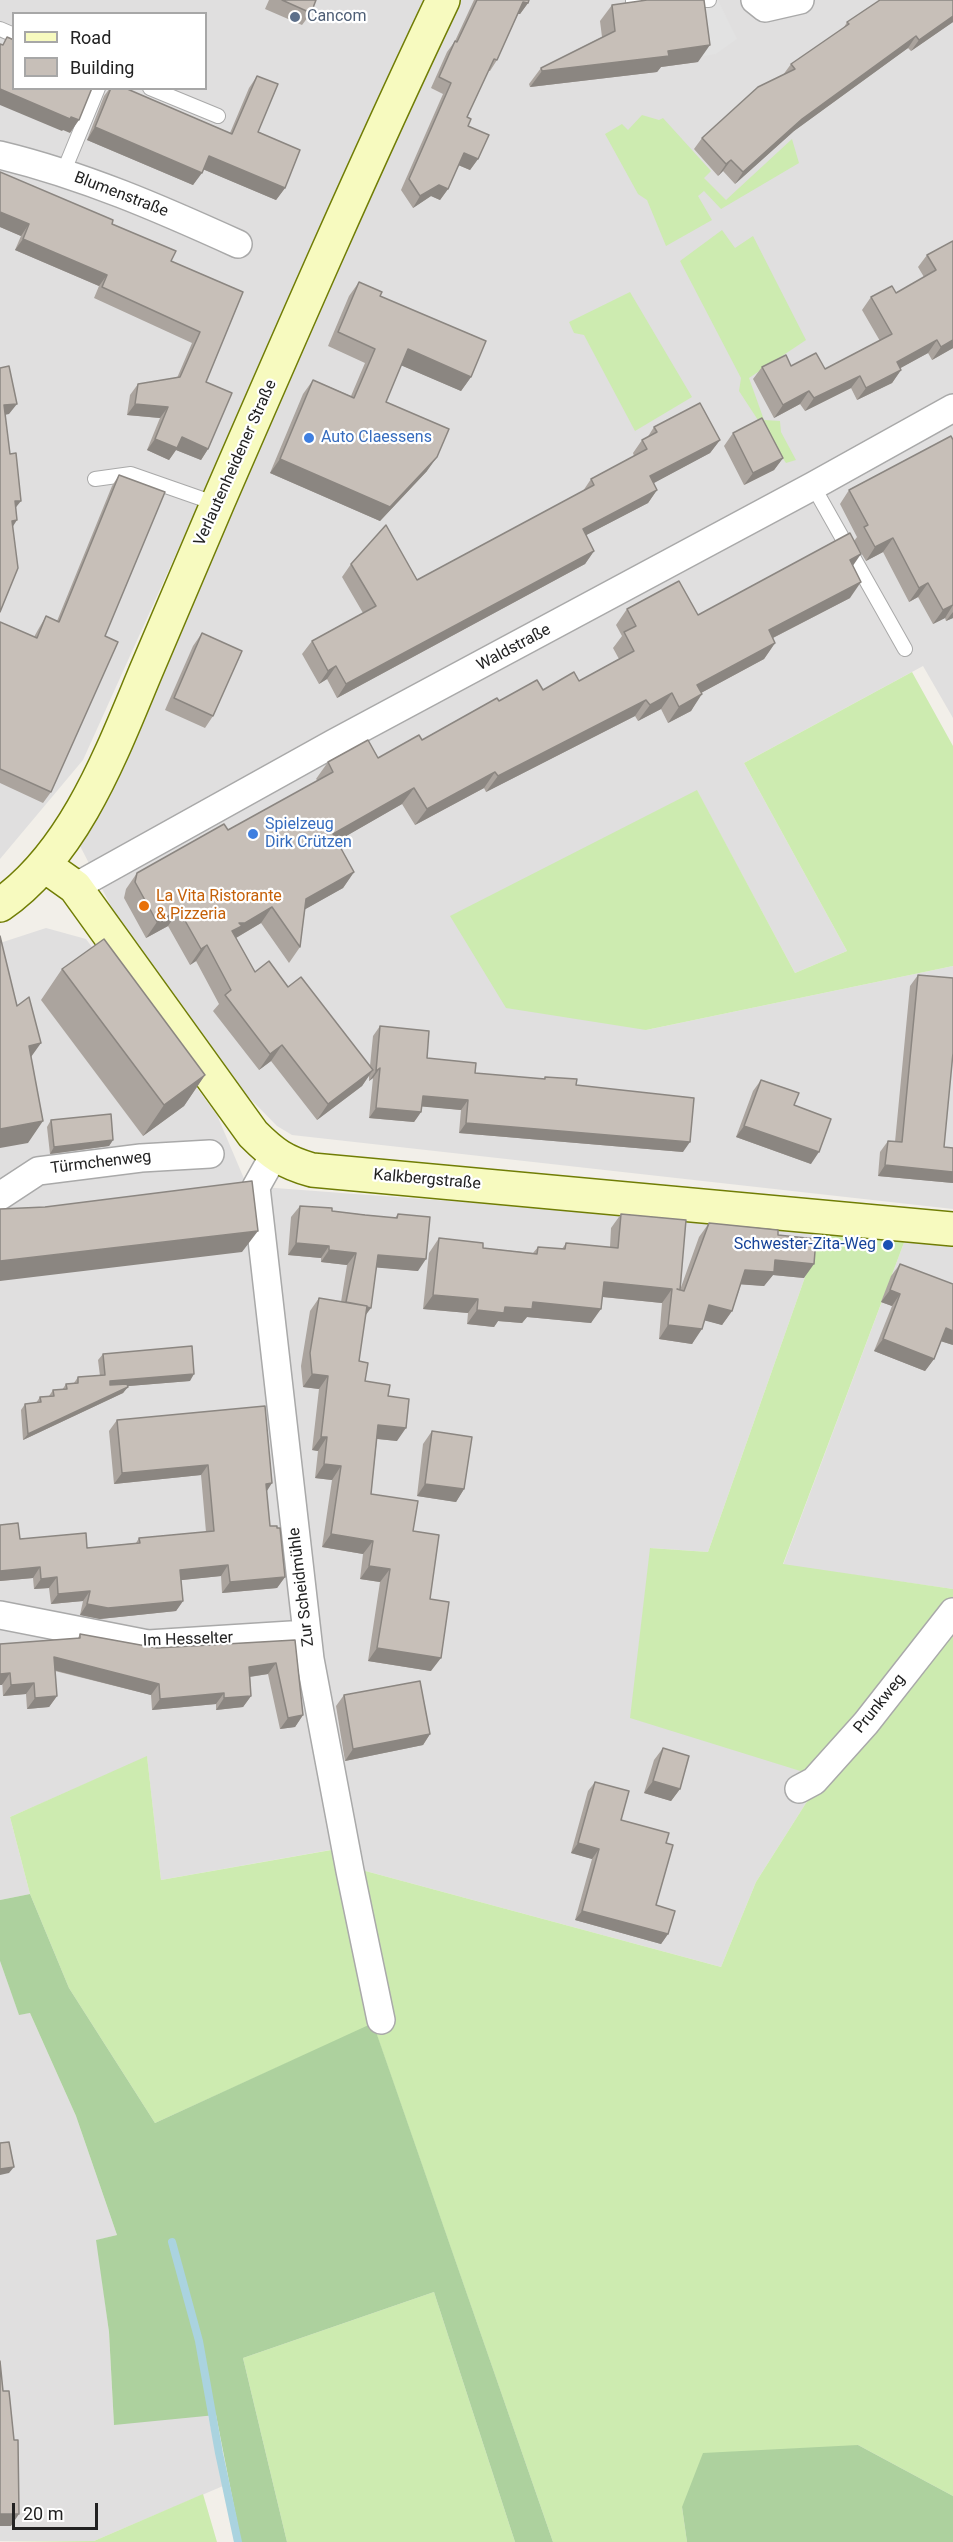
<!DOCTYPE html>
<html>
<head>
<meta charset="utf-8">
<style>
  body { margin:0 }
  #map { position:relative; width:953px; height:2542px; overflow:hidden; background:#f2efe9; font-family:Roboto,sans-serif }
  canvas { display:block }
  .legend { position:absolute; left:12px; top:12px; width:195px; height:78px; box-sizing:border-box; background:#fff; border:2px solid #a7a7a7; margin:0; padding:8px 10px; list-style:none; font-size:18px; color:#222 }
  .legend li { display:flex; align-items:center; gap:12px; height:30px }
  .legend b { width:30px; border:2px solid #a7a7a7 }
  .scale { position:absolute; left:12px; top:2503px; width:86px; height:27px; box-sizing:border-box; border:3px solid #222; border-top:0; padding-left:8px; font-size:18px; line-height:21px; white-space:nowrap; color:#222; -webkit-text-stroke:4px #fff; paint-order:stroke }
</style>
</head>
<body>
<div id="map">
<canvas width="953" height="2542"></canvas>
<ul class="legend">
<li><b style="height:8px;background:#f7fabf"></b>Road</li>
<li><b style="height:16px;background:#c7bfb8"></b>Building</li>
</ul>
<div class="scale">20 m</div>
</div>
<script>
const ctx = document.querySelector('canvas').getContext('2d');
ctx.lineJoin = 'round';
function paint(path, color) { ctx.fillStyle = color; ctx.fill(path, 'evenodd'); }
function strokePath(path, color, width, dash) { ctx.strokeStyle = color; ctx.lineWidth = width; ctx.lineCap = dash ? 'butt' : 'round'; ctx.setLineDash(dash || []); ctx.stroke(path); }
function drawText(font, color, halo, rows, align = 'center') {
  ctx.font = font + ' Roboto,sans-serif'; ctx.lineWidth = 4.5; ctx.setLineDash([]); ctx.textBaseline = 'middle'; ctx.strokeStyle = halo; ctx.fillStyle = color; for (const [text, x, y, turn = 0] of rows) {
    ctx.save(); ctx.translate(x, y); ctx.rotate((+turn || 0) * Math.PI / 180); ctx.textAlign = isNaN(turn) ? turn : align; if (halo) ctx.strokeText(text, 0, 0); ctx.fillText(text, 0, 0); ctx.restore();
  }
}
paint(new Path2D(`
  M0 0H426L83 760 0 859ZM14 14H206V88H14Z
  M456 0H953V718L923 666 744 763 847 951 795 973 697 791 646 1030 953 966V1209L292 1135 277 1126 221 1069 115 914 77 840Z
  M46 928 86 939 217 1115 248 1188 262 1187 822 1229 708 1552 650 1548 810 1774 806 1803 756 1882 721 1967 358 1869 336 1849 161 1880 147 1757 10 1817 30 1894 0 1900V943Z
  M905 1240 953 1246V1589L783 1565Z
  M0 1961 19 2014 30 2013 76 2116 117 2235 97 2240 109 2332 114 2424 208 2415 223 2486 94 2541H0Z`), '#e0dfdf');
paint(new Path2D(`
  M642 115 659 120 663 118 711 171 704 178 726 200 792 139 799 163 721 209 704 191 698 196 712 220 666 246 647 200 638 194 605 134 622 124 628 130Z
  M722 230 735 248 753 236 806 340 749 378 764 420 780 421 781 432 796 460 786 463 739 391 741 378 680 261Z
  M630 292 692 397 635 431 584 335 574 333 569 322Z
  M912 672 953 746V966L646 1030 506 1008 450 916 697 790 795 973 847 951 744 763Z
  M822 1229 905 1240 783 1564 953 1589V1600L810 1774 630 1718 650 1548 708 1552Z
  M953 1625V2496L858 2445 682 2507 687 2542H553L373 2024 155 2123 69 1988 30 1894 10 1817 147 1756 161 1880 337 1849 358 1869 721 1967 756 1882 806 1803 872 1729Z
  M434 2292 515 2542H287L243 2358Z
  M203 2494 217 2542H0L94 2541Z`), '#cdebb0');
paint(new Path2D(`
  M30 1894 69 1988 155 2123 373 2023 553 2542H515L434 2292 243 2358 287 2542H241L216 2415 114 2425 109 2332 96 2240 117 2235 76 2116 30 2013 19 2015 0 1961V1900Z
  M858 2445 953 2496V2542H687L682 2507 703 2453Z`), '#add19e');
paint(new Path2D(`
  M636 0H718L737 39 716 54 703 56 636 7Z`), '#e2e2e2');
strokePath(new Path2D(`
  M172 2242 199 2341 219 2453 238 2542`), '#aad3df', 8);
const lane = new Path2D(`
  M704 0H709
  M633 1 637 0
  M0 29 14 35
  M150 88 218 116
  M63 173 98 88
  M95 479 131 474 217 504
  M813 486 905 649`);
const street = new Path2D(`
  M755 0 765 8 800 0
  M0 155C83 175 161 209 238 244
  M75 887 334 743 813 486 953 408
  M274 1155 256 1187 310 1659 350 1871 381 2020
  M0 1196 38 1171 141 1158 210 1154
  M0 1615 148 1644 307 1634
  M799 1789 814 1781 866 1723 953 1612`);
const secondary = new Path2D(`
  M44 865 75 887 253 1134C273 1154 284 1162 312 1170L953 1229
  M0 905C75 853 112 752 146 671 170 615 194 558 218 502 291 334 364 166 443 0`);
strokePath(lane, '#a9a9a9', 16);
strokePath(street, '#a9a9a9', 30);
strokePath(secondary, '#707d05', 36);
strokePath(lane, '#fff', 14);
strokePath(street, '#fff', 27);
strokePath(secondary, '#f7fabf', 33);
paint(new Path2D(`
  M269 0H316L311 13 302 25 265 9Z
  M474 0H529L528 3 520 14H518L497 60 490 71H488L467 117 468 126 478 159 470 170 458 165 448 189 440 200 431 196 413 208 401 190 443 94 431 88 447 52 455 41Z
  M953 0V22L911 51 908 48 794 131 735 184 723 171 718 176 694 149 702 138 783 75 791 64 843 29 847 22Z
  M612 5 698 62 661 67 657 72 530 87 529 84 541 68 602 37 600 21Z
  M257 76 258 132 285 188 276 200 203 169 193 185 87 140 104 96 110 88H125L230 133 249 88Z
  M0 172 112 224 171 261 243 292 206 382 208 449 201 460 176 450 169 460 147 450 160 418 127 415 130 395 138 384 177 378 192 343 94 298 99 286 15 250 21 236 0 227Z
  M953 241V348L932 360 928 353 900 368 901 370 892 383 857 400 851 388 805 411 800 404 774 418 753 379 762 367 791 366 825 369 880 341 862 310 871 297 896 293 924 277 918 267 927 255Z
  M359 282 380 296 471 377 461 391 401 365 386 402 427 471 380 521 270 473 303 394 313 380 351 396 365 363 328 346 349 296Z
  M654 427 720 440 710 453 653 483 657 490 648 503 586 535 594 551 585 564 337 698 327 679 319 684 302 654 312 641 363 613 342 577 351 564 417 580 583 491 591 479 634 456 633 453 642 440 647 438Z
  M733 433 783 458 774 470 744 485 724 446Z
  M953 440V618L946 621 945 618 933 624 918 597 909 602 883 552 866 561 854 541 857 537 840 504 849 490Z
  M119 475 105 636 51 792 43 803 0 783V622L34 637 39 628 46 616 57 621 112 486Z
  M853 566 850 598 773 638 775 643 764 659 701 693 691 711 668 723 661 709 638 721 635 716 486 792 484 788 415 825 402 804 337 841 354 872 343 888 305 909 300 947 289 963 261 923 236 938 255 972 288 987 370 1066 373 1036 380 1026 427 1058 475 1073 544 1079 545 1077 576 1085 683 1152 459 1133 461 1110 422 1106 421 1112 414 1122 369 1118 373 1078 369 1081V1075L362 1086 317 1120 271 1061 259 1070 213 1011 219 1004 196 961 190 965 168 926 146 938 124 898 126 889 137 873 228 830 318 781 316 779 328 762 378 758 422 740 499 701 579 681 619 659 613 648 622 636 616 625 627 609 698 615Z
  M202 633 213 716 205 728 165 710 193 646Z
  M62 969 205 1075 184 1106 143 1136 41 1000Z
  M918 975 944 1147 953 1148V1183L878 1176 880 1152 888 1141 895 1142 910 986Z
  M761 1080 794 1105 811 1164 736 1137 753 1091Z
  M51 1120 113 1140 109 1146 50 1154 47 1127Z
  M300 1206 332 1211 395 1218 398 1214 418 1271 377 1267 365 1315 359 1361 365 1381 388 1396 397 1441 377 1439 371 1494 413 1531 430 1599 431 1671 368 1661 380 1582 360 1579 363 1554 322 1547 332 1480 315 1478 318 1451 312 1450 319 1389 303 1387 301 1366 310 1311 319 1298 341 1302 347 1265 321 1262V1258L288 1255 291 1217Z
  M621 1214 680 1290 699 1237 709 1223 778 1235 804 1278 773 1275 764 1286 741 1284 732 1311 722 1325 705 1320 692 1344 659 1339 662 1303 602 1297 591 1323 527 1317 522 1323 498 1321 494 1327 467 1324 468 1313 423 1309 429 1253 439 1238 483 1248 533 1253 538 1247 562 1249 566 1243 610 1247 611 1228Z
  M900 1264 953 1345 941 1341 934 1359 925 1371 874 1351 892 1306 881 1302 891 1276Z
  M103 1354 190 1381 128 1386 123 1393 23 1440 21 1410 25 1404 36 1403 40 1397 49 1396 53 1390H62L66 1384 74 1383 78 1377 100 1376 98 1360Z
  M117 1420 266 1492 270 1526 285 1577 277 1588 222 1593 221 1576 181 1580 183 1601 176 1611 100 1619 80 1615 83 1601 51 1604 49 1588 34 1589 33 1578 0 1581V1525L20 1539 87 1548 136 1543 139 1538 206 1532 201 1475 114 1484 109 1431Z
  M432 1431 464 1489 456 1502 417 1496 423 1444Z
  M80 1634 157 1648 295 1640 303 1715 295 1727 280 1729 268 1674 250 1677 251 1696 243 1707 216 1710V1704L152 1710 151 1695 55 1671 57 1696 49 1707 27 1709 26 1694 3 1696 0 1644 78 1638Z
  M344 1695 430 1734 423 1745 345 1761 336 1706Z
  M663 1748 680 1789 671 1801 644 1793 654 1760Z
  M595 1782 621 1820 666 1843 656 1905 668 1934 661 1944 575 1920 592 1859 571 1853 588 1791Z`), '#aba49e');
paint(new Path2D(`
  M523 2 528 3 520 14H515Z
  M953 16V22L911 51 919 40Z
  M916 36 908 48 794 131 735 184 743 172 802 119Z
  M710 45 698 62 661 67 657 72 530 87 542 71 668 51Z
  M0 89 71 117 79 120 70 133 63 130 62 131 0 105Z
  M95 127 202 173 193 185 87 140Z
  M464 153 478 159 470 170 456 164Z
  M209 156 285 188 276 200 200 168Z
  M731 160 723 171 718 176 726 164Z
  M439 185 448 189 440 200 431 196 413 208 420 196Z
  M0 212 29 224 21 236 0 227Z
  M23 239 107 275 99 286 15 250Z
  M937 340 928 353 888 375 897 362Z
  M953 340V348L932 360 941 347Z
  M408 349 471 377 461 391 398 364Z
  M901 370 892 383 857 400 866 388Z
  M860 376 851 388 805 411 814 398Z
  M809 391 800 404 774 418 783 405Z
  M17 404 9 414 0 416 4 405Z
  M135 404 168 407 160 418 127 415Z
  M182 437 208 449 201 460 176 450 169 460 147 450 155 439Z
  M720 440 710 453 641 490 650 476Z
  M437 457 427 471 380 521 270 473 280 459Z
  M783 458 774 470 744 485 753 473Z
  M657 490 648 503 573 542 583 529Z
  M15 501H21L13 511Z
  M17 520 10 531 12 521Z
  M893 538 883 552 866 561 875 547Z
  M594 551 585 564 337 698 346 684Z
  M861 554 850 570V560Z
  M861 582 850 598 757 646 769 630Z
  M928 583 918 597 909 602 919 588Z
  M953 605 945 618 933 624 943 610Z
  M953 612V618L946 621Z
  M775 643 764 659 686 701 697 685Z
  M336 666 327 679 319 684 328 671Z
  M672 693 661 709 638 721 650 705Z
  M702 694 691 711 668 723 679 707Z
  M646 700 635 716 486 792 498 776Z
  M495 772 484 788 415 825 427 809Z
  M414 788 402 804 322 850 333 834Z
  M354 872 343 888 295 915 306 899Z
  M272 907 261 923 234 939 232 931 239 923Z
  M179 910 168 926 146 938 157 922Z
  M207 945 196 961 190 965 201 949Z
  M41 1043 26 1064 29 1046Z
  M282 1045 271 1061 259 1070 270 1054Z
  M380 1068 373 1078 369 1081 376 1071Z
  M373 1070 362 1086 317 1120 328 1104Z
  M205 1075 184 1106 143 1136 164 1105Z
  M423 1096 468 1100 461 1110 416 1106Z
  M376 1108 421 1112 414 1122 369 1118Z
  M43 1121 28 1143 0 1148V1129Z
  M466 1123 690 1142 683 1152 459 1133Z
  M744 1126 819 1152 811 1164 736 1137Z
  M113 1140 109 1146 50 1154 54 1147Z
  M885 1165 953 1172V1183L878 1176Z
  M258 1231 242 1252 0 1281V1261Z
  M296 1243 329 1246 321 1258 288 1255Z
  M329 1250 356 1253 347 1265 321 1262Z
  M378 1255 426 1259 418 1271 370 1267Z
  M775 1260 814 1264 804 1278 773 1275 764 1286 735 1284 745 1270Z
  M604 1282 672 1289 662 1303 594 1296Z
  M890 1290 900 1294 892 1306 881 1302Z
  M433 1295 478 1299 468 1313 423 1309Z
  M533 1302 601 1309 591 1323 527 1317 522 1323 498 1321 494 1327 467 1324 477 1310Z
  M346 1303 371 1308 362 1320Z
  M709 1305 732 1311 722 1325 699 1319Z
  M668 1325 702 1329 692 1344 659 1339Z
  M946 1328 953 1331V1345L937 1340Z
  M883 1339 934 1359 925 1371 874 1351Z
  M194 1374 190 1381 105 1388 110 1381Z
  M312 1374 328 1376 319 1389 303 1387Z
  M128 1387 123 1393 23 1440 28 1434Z
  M378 1425 406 1428 397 1441 369 1438Z
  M321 1437H327L318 1451 312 1450Z
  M324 1464 341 1466 332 1480 315 1478Z
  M208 1465 201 1475 114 1484 122 1473Z
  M272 1483 265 1494 266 1484Z
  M425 1484 464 1489 456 1502 417 1496Z
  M331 1534 373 1541 363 1554 322 1547Z
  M228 1565 221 1576 173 1581 180 1570Z
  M369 1566 390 1569 380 1582 360 1579Z
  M40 1567 33 1578 0 1581V1571Z
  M57 1577 49 1588 34 1589 41 1579Z
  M285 1577 277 1588 222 1593 230 1582Z
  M90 1591 83 1601 51 1604 58 1594Z
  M183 1601 176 1611 100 1619 80 1615 87 1604Z
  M377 1648 441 1658 431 1671 368 1661Z
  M54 1657 159 1684 151 1695 46 1668Z
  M276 1663 268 1674 241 1678 249 1667Z
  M10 1673 2 1685H0V1674Z
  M34 1683 26 1694 3 1696 11 1685Z
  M224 1693 216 1704 152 1710 160 1699Z
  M57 1696 49 1707 27 1709 35 1698Z
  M251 1696 243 1707 216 1710 224 1698Z
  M303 1715 295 1727 280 1729 288 1718Z
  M430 1734 423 1745 345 1761 353 1749Z
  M653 1781 680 1789 671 1801 644 1793Z
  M578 1843 599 1849 592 1859 571 1853Z
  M582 1911 668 1934 661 1944 575 1920Z
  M14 2167 9 2173 0 2175V2169Z
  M0 2514H19L11 2526H0Z`), '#8b8681');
const building = new Path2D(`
  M282 0H316L311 13Z
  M477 0H529L528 3 523 2 497 60 494 59 467 117 471 119 468 126 489 135 478 159 464 153 448 189 439 185 420 196 409 179 451 83 439 77 455 41 457 42Z
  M647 0H704L710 45 668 51 669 56 542 71 541 68 615 31 612 5Z
  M880 0H953V16L919 40 916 36 802 119 743 172 731 160 726 164 702 138 758 87 795 69 791 64 849 24 847 22Z
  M7 37 14 40V88H92L79 120 71 117 70 119 0 89V44L3 45Z
  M257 76 278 84 258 132 300 150 285 188 209 156 202 173 95 127 111 88H125L232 134Z
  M0 172 113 220 112 224 176 251 171 261 243 292 206 382 232 393 208 449 182 437 177 448 155 439 168 407 135 404 138 384 180 377 200 332 102 287 107 275 23 239 29 224 0 212Z
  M953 241V340L941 347 937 340 897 362 901 370 866 388 860 376 814 398 809 391 783 405 762 367 786 355 791 366 816 353 825 369 892 334 871 297 892 286 896 293 936 270 927 255Z
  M359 282 382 292 380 296 486 341 471 377 408 349 386 402 449 429 437 457 390 507 280 459 313 380 354 398 375 349 338 332Z
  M9 366 17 404 4 405 10 454 16 453 21 501H15L17 520 12 521 18 568 0 612V368Z
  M700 403 720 440 650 476 657 490 583 529 594 551 346 684 336 666 328 671 312 641 376 606 351 564 386 525 417 580 594 485 591 479 647 449 642 440 657 432 654 427Z
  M762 418 783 458 753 473 733 433Z
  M951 436 953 440V605L943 610 928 583 919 588 893 538 875 547 864 527 868 525 849 490Z
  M119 475 165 492 105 636 118 642 51 792 0 769V622L37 638 46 616 59 622Z
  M850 533 861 554 850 560 861 582 769 630 775 643 697 685 702 694 679 707 672 693 650 705 646 700 498 776 495 772 427 809 414 788 333 834 354 872 306 899 300 947 272 907 245 923H239L242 926 232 931 255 972 269 961 288 987 301 977 373 1070 328 1104 282 1045 270 1054 225 995 231 990 207 945 201 949 179 910 157 922 135 882 137 873 224 824 228 830 333 772 328 762 368 740 378 758 419 735 422 740 497 698 499 701 537 680 543 690 574 672 579 681 634 651 624 632 636 626 627 609 679 581 698 615Z
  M202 633 242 651 213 716 174 698Z
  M0 936 17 1006 29 997 41 1043 29 1046 43 1121 0 1129Z
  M104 939 205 1075 164 1105 62 969Z
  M918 975 953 978V1053L944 1147 953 1148V1172L885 1165 888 1141 902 1142Z
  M380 1026 429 1031 427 1058 476 1063 475 1073 545 1079V1077L577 1079 576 1085 694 1098 690 1142 466 1123 468 1100 423 1096 421 1112 376 1108 380 1068 376 1071Z
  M761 1080 799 1093 794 1105 831 1119 819 1152 744 1126Z
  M111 1114 113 1140 54 1147 51 1120Z
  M252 1181 258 1231 0 1261V1209L45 1207Z
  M300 1206 332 1208V1211L365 1215 397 1218 398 1214 430 1217 426 1259 378 1255 371 1308 367 1307V1306L346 1302 356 1253 329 1250V1246L296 1243Z
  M621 1214 686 1220 680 1290 677 1289 684 1291 709 1223 778 1230V1235L816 1239 814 1264 775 1260 774 1272 745 1270 732 1311 709 1305 702 1329 668 1325 672 1289 604 1282 601 1309 533 1302 532 1309 505 1307 504 1313 477 1310 478 1299 433 1295 439 1238 483 1243V1248L537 1254 538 1247 565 1249 566 1243 618 1248Z
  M900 1264 953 1284V1331L946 1328 934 1359 883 1339 900 1294 890 1290Z
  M319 1298 367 1306 359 1361 368 1363 365 1381 390 1385 388 1396 409 1399 406 1428 378 1425 371 1494 418 1501 413 1531 439 1535 430 1599 449 1602 441 1658 377 1648 390 1569 369 1566 373 1541 331 1534 341 1466 324 1464 327 1437H321L328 1376 312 1374 310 1353Z
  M192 1346 194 1374 110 1381V1385L127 1384 128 1387 28 1434 25 1404 41 1402 40 1397 54 1396 53 1390 67 1389 66 1384 78 1383V1377L105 1375 103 1354Z
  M265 1406 272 1483 266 1484 270 1526H277V1528H280L285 1577 230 1582 228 1565 180 1570 183 1601 108 1608 87 1604 90 1591 58 1594 57 1577 41 1579 40 1567 0 1571V1525L18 1523 20 1539 86 1533 87 1548 140 1543 139 1538 214 1531 208 1465 122 1473 117 1420Z
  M432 1431 472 1437 464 1489 425 1484Z
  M80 1634 157 1648 295 1640 303 1715 288 1718 276 1663 249 1667 251 1696 224 1698V1693L160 1699 159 1684 54 1657 57 1696 35 1698 34 1683 11 1685 10 1673 0 1674V1644L80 1638Z
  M420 1681 430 1734 353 1749 344 1695Z
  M663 1748 689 1756 680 1789 653 1781Z
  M595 1782 629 1791 621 1820 669 1833 666 1843 673 1845 656 1905 675 1911 668 1934 582 1911 599 1849 578 1843Z
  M9 2142 14 2167 0 2169V2143Z
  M0 2361 3 2391H9L14 2440H18L19 2514H0Z`);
paint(building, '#c7bfb8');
strokePath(building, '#8b8681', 1.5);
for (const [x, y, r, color] of [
  [295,17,6,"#5c6f8a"],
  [309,438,6,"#3f7fe0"],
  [253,834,6,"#3f7fe0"],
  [144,906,6,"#e8710a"],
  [888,1245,6,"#1a4fb4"]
]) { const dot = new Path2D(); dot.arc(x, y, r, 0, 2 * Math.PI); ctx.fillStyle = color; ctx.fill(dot); strokePath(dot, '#fff', 2); }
drawText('16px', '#4e5e75', '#fff', [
  ["Cancom",307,17]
], 'left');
drawText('16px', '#222', '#fff', [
  ["Blumenstraße",121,195,21],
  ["Verlautenheidener Straße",236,463,-66],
  ["Waldstraße",514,648,-28],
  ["Türmchenweg",101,1163,-7],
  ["Kalkbergstraße",427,1180,5],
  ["Zur Scheidmühle",302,1587,-97],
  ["Im Hesselter",188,1640,-2],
  ["Prunkweg",880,1704,-51]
]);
drawText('16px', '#366cbe', '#fff', [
  ["Auto Claessens",321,438],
  ["Spielzeug",265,825],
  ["Dirk Crützen",265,843]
], 'left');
drawText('16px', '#c56008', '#fff', [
  ["La Vita Ristorante",156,897],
  ["& Pizzeria",156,915]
], 'left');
drawText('16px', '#164399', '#fff', [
  ["Schwester-Zita-Weg",876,1245]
], 'right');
</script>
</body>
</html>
